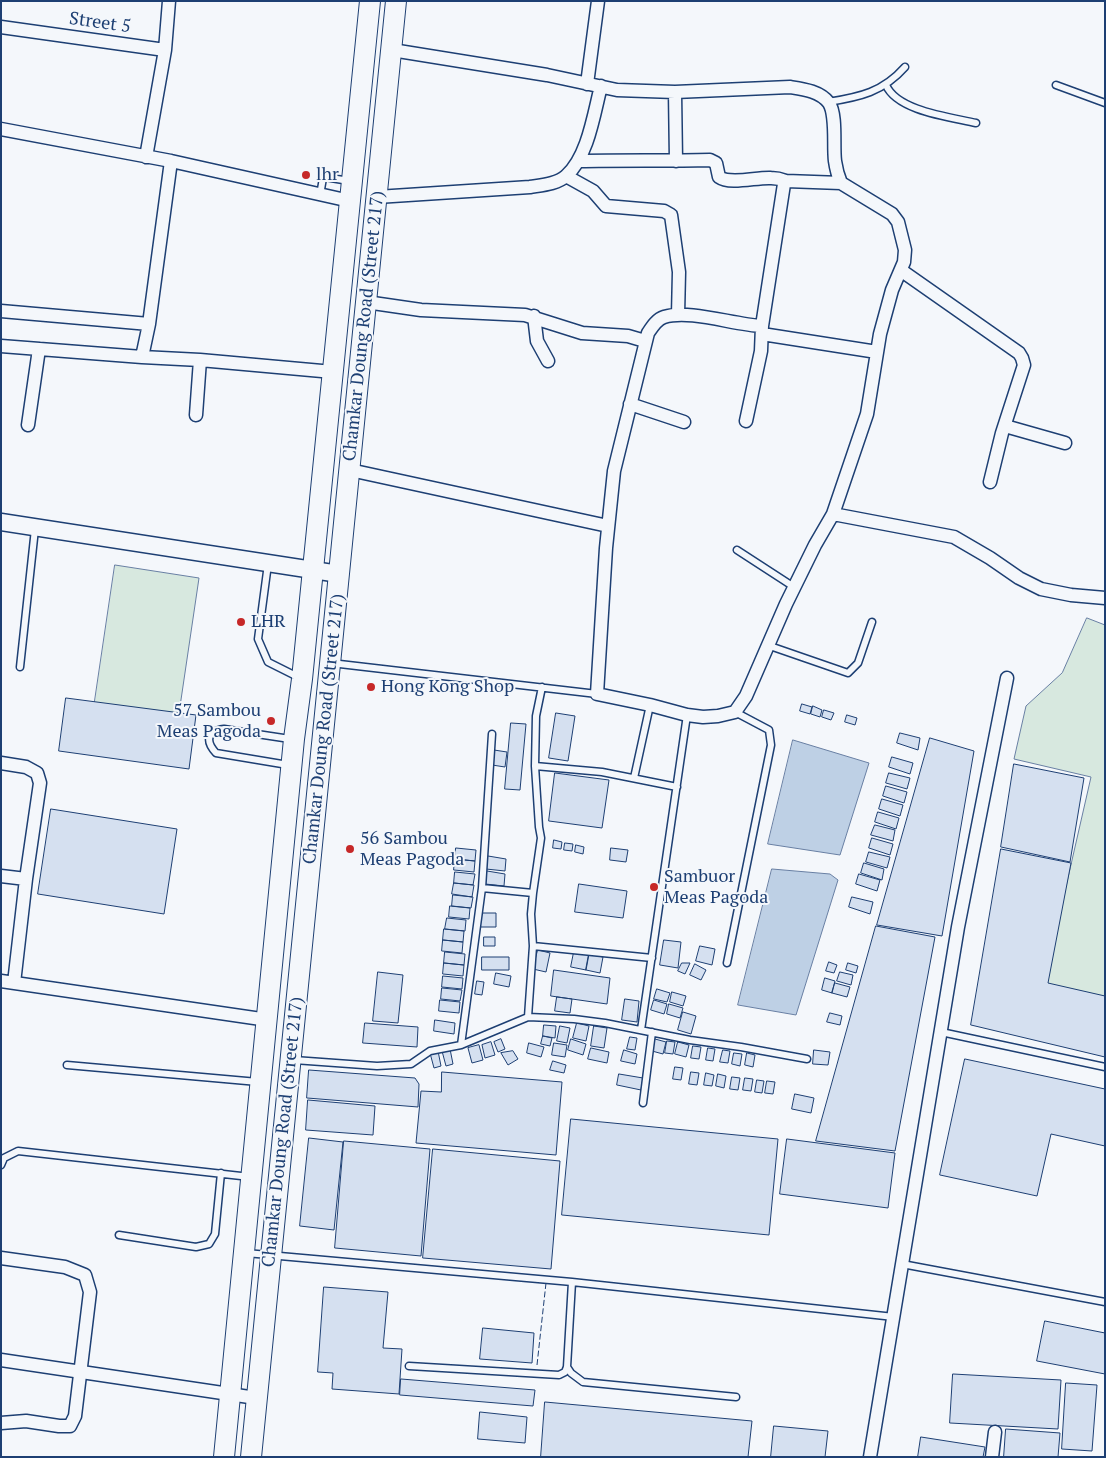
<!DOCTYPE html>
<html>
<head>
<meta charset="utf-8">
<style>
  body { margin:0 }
  #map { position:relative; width:1106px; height:1458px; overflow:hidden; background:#f4f7fb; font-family:"PT Serif",serif }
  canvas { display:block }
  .frame { position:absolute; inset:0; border:2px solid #1d3f73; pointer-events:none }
</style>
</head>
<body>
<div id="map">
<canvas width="1106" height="1458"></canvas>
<div class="frame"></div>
</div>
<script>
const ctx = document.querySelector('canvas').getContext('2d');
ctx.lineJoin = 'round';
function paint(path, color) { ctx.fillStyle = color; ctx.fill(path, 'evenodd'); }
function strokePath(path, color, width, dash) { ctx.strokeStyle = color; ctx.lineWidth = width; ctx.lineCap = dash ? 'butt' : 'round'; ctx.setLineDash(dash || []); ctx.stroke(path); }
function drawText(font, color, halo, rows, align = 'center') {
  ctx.font = font + ' "PT Serif",serif'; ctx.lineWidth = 4; ctx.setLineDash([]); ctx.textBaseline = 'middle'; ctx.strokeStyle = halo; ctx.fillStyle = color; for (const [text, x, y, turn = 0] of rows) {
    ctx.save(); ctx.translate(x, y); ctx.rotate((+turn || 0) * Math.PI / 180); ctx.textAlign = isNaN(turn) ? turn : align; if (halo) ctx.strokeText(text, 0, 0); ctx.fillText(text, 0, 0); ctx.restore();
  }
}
const green = new Path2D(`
  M115 565 199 578 178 720 94 707Z
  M1087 618 1105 625V1001L1043 987 1091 777 1014 759 1026 706 1062 673Z`);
paint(green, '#d7e8df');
strokePath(green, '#687fa3', 1);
const water = new Path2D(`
  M793 740 869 763 840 855 768 844Z
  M772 869 830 874 838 880 796 1015 738 1005Z`);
paint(water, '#bed0e5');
strokePath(water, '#687fa3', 1);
const building = new Path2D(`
  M66 698 196 715 189 769 59 751Z
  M802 704 812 707 810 714 800 711Z
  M813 706 822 710 820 717 811 714Z
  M824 710 834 713 831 720 822 717Z
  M556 713 575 716 568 761 549 758Z
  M847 715 857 718 855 725 845 722Z
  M511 723 526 724 520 790 505 789Z
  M900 733 920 738 918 750 897 743Z
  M930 738 974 751 942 936 877 925Z
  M494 750 507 752 505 767 492 765Z
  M892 757 913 763 910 774 889 767Z
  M1014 764 1084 778 1070 862 1001 847Z
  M555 773 609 780 602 828 549 821Z
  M889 773 910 778 907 789 886 783Z
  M886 786 907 792 904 803 883 796Z
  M882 799 903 805 900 816 879 809Z
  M51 809 177 829 164 914 38 894Z
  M878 812 899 818 896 829 875 822Z
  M875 825 895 830 893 841 871 835Z
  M872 838 893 844 890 855 869 848Z
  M554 840 562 842 561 849 553 848Z
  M565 843 573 844 572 851 564 850Z
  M576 845 584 847 583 854 575 852Z
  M456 848 476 850 475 861 455 859Z
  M611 848 628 850 626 862 610 860Z
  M1001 849 1071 863 1048 983 1105 996V1057L971 1025Z
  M869 852 890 857 887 868 866 862Z
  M488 856 506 859 505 871 486 869Z
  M455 859 475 861 474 872 454 870Z
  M864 863 884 869 882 880 861 873Z
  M487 871 505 874 504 886 485 884Z
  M455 872 475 874 473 885 454 883Z
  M859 874 880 880 877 891 856 884Z
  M454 883 474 885 472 897 452 894Z
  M579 884 627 891 623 918 575 912Z
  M453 895 473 897 471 908 452 906Z
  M852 897 873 902 870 914 849 907Z
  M450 906 470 908 469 919 449 917Z
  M480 913H496V927H481Z
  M447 918 466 920 465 931 445 929Z
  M876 926 935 937 895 1151 816 1141Z
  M444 929 464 931 463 942 443 940Z
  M484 937H495V946H484Z
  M443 940 463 942 462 953 442 951Z
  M664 940 681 942 678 968 660 965Z
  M700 946 715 949 712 965 696 961Z
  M538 950 550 953 546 972 533 969Z
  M445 952 465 954 464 965 444 963Z
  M574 952 589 954 586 970 571 967Z
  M589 954 603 957 600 973 586 970Z
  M482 957H509V970H482Z
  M829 962 837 965 834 973 826 971Z
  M444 963 464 965 463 976 443 974Z
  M682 963H690L685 974 678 971Z
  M848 963 858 966 856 973 846 970Z
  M695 964 706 970 701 980 690 975Z
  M554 970 610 978 607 1004 551 996Z
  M378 972 403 975 398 1023 373 1021Z
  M840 972 853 975 851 985 837 981Z
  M496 973 511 976 509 987 494 984Z
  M443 976 463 978 462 989 442 987Z
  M825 978 835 981 832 993 822 990Z
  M477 981 484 982 482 995 475 994Z
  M835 983 850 987 847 997 832 993Z
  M442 988 462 990 460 1001 441 999Z
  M657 989 670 993 667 1002 654 999Z
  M672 992 686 996 683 1006 670 1002Z
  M557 997 572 999 570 1013 555 1011Z
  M625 999 639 1001 637 1022 622 1020Z
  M440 1000 460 1002 459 1013 439 1011Z
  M654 1000 667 1004 664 1014 651 1010Z
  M669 1004 683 1008 680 1018 667 1014Z
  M683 1012 696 1016 691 1034 678 1030Z
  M830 1013 842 1016 840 1025 827 1022Z
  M435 1020 455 1023 454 1034 434 1031Z
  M365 1023 418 1027 417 1047 363 1043Z
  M577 1023 589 1026 586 1041 573 1038Z
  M544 1025 556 1026 555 1038 543 1036Z
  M560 1026 570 1028 567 1043 557 1041Z
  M594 1026 607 1028 604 1048 591 1046Z
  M543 1036 552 1038 550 1046 541 1044Z
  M630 1037 637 1038 635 1050 627 1049Z
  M501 1039 505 1049 498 1052 494 1042Z
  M571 1039 586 1044 583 1055 568 1050Z
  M655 1039 666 1042 663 1054 652 1051Z
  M667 1041 675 1042 673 1054 665 1053Z
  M491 1042 495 1055 485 1058 482 1045Z
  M678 1042 689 1045 686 1057 675 1054Z
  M529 1043 544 1047 541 1057 527 1053Z
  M554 1043 567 1045 565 1057 552 1055Z
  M479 1045 483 1060 472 1063 468 1048Z
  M693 1046 701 1047 699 1059 691 1058Z
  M591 1048 609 1052 607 1063 588 1059Z
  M708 1048 715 1049 713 1061 706 1060Z
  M450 1049 453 1064 446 1066 442 1051Z
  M624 1050 637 1054 635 1064 621 1061Z
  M723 1050 730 1051 728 1063 720 1062Z
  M814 1050 830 1052 828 1065 813 1064Z
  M438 1051 441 1066 434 1068 430 1053Z
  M513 1051 518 1059 508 1065 501 1053Z
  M734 1053 742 1054 740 1066 732 1064Z
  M747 1053 755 1055 753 1067 745 1065Z
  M965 1059 1105 1089V1146L1051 1134 1037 1196 940 1175Z
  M553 1061 566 1065 564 1073 550 1070Z
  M675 1067 683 1068 681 1080 673 1079Z
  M309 1070 415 1078 419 1084 418 1107 307 1098Z
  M442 1072 562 1082 556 1155 416 1143 421 1091 441 1092Z
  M691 1072 699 1073 697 1085 689 1084Z
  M706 1073 714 1075 712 1086 704 1085Z
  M619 1074 643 1078 641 1090 617 1085Z
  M718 1074 726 1076 724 1088 716 1086Z
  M732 1077 740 1078 738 1090 730 1089Z
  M745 1078 753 1079 751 1091 743 1090Z
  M757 1080 764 1081 762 1093 755 1092Z
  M767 1081 775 1082 773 1094 765 1093Z
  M795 1094 814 1098 811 1113 792 1109Z
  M308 1100 375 1106 373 1135 306 1130Z
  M571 1119 778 1139 769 1235 562 1215Z
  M309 1138 343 1142 334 1230 300 1226Z
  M787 1139 895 1153 888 1208 780 1194Z
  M344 1141 430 1149 421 1256 335 1248Z
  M433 1149 560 1161 551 1269 423 1258Z
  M324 1287 388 1292 383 1348 402 1349 399 1394 332 1389 333 1373 318 1372Z
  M1045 1321 1105 1333V1374L1037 1361Z
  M483 1328 534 1333 532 1363 480 1359Z
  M953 1374 1061 1380 1058 1429 950 1423Z
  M401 1379 535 1390 533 1406 400 1395Z
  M1066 1383 1097 1385 1092 1451 1062 1449Z
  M545 1402 752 1421 748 1457H541Z
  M480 1412 527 1417 525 1443 478 1439Z
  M774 1426 828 1431 825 1457H771Z
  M1006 1429 1060 1433 1058 1457H1004Z
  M921 1437 985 1447 983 1457H918Z`);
paint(building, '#d5e0f0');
strokePath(building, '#1d3f73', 1);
const service = new Path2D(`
  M886 85C897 111 950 117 976 123
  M1056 85 1105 103
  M828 102C860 97 883 92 905 67
  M320 195 323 178 325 177 349 181
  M737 550 794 587
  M268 564 258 639 268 662 298 677
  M767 645 848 673 858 663 872 622
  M331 663 597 694
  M20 667 35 529
  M542 687 536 716 535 766 602 772 677 787
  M492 734 482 888 533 893
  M288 765 216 753C205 741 207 731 224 729L290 739
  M634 778 650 705
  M533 946 652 958
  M727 963 771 745 769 730 735 712
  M528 1017 533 946 531 914 533 893 541 838 539 827 535 766
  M641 1030 687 715
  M941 1032 1105 1067
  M461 1045 482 888
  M294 1060 377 1066 411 1064 430 1051 461 1045 528 1017 574 1019 605 1023 690 1040 741 1047 807 1059
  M67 1065 258 1082
  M643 1103 652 1032
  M1 1165 4 1158 18 1151 250 1177
  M119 1235 196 1247 209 1244 215 1234 221 1173
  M246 1253 572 1282 894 1317
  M902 1264 1105 1302
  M409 1366 559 1375 565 1372 567 1367 572 1282
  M567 1367 571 1373 583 1382 736 1397`);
const minor = new Path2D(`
  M1 27 165 50
  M392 50 547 75 617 90 675 92 790 87C803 89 820 91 829 103 837 115 833 146 835 161 836 168 838 176 841 183L892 214 898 222 905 250 904 262 892 290 880 334 867 414 833 514 815 545 786 604 746 696 735 712 718 716 703 717 687 715 650 705 597 694 606 548 614 471 648 333C652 327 657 319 664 317 690 309 734 325 762 326
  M587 84 598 1
  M675 92 676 161
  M1 129 171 161 350 201
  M146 157 165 50 169 1
  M171 161 149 324 142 357 200 360 333 372
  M579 161C623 160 666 161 710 160L716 163 719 177C730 185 757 177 771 178 776 178 781 179 786 181
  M566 176 593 191 606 206 664 211 671 215 679 272 678 315
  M377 197 530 187C542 185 557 184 566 176 588 157 594 113 601 86
  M902 271 1019 353 1022 358 1024 365 1002 433 990 482
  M366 302 421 310 525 315 582 333 628 336 645 341
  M1 311 149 324
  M534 316 537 341 548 361
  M762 334 877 352
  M1 346 142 357
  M630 404 684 422
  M196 415 200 360
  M746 421 761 351 762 326 784 184 786 181 841 183
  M28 425 39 349
  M1005 426 1065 443
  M350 470 608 526
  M833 514 954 537 990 558 1019 578 1041 589 1071 595 1105 598
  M1 763 26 767 37 773 40 783 26 879 14 983
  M1 876 26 879
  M1 981 268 1020
  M1 1258 65 1267 85 1275 90 1292 75 1416 70 1426H59L26 1421 1 1423
  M1 1360 256 1398
  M870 1457 958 927 1007 678
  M992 1457 995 1432`);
const tertiary = new Path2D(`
  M1 522 339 574`);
const primary = new Path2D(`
  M224 1457 294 739 302 679 370 1
  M251 1457 396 1`);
strokePath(service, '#1d3f73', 9);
strokePath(minor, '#1d3f73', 15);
strokePath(tertiary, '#1d3f73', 19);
strokePath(primary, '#1d3f73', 22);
strokePath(service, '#f4f7fb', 6);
strokePath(minor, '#f4f7fb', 12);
strokePath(tertiary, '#f4f7fb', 16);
strokePath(primary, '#f4f7fb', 20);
strokePath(new Path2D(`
  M537 1365 546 1283`), '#1d3f73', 1, [6, 2.5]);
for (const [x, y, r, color] of [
  [306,175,5,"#c62828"],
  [241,622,5,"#c62828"],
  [371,687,5,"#c62828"],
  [271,721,5,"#c62828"],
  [350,849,5,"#c62828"],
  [654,887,5,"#c62828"]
]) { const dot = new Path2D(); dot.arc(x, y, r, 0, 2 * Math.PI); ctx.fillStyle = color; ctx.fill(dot); strokePath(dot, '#f4f7fb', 2); }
drawText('18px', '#1d3f73', '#f4f7fb', [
  ["Street 5",100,23,8],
  ["Chamkar Doung Road (Street 217)",364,326,-84],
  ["Chamkar Doung Road (Street 217)",324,729,-84],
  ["Chamkar Doung Road (Street 217)",283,1132,-84]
]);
drawText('18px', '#1d3f73', '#f4f7fb', [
  ["lhr",316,175],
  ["LHR",251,622],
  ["Hong Kong Shop",381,687],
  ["57 Sambou",261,711,"right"],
  ["Meas Pagoda",261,732,"right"],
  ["56 Sambou",360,839],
  ["Meas Pagoda",360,860],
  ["Sambuor",664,877],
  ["Meas Pagoda",664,898]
], 'left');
</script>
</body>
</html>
